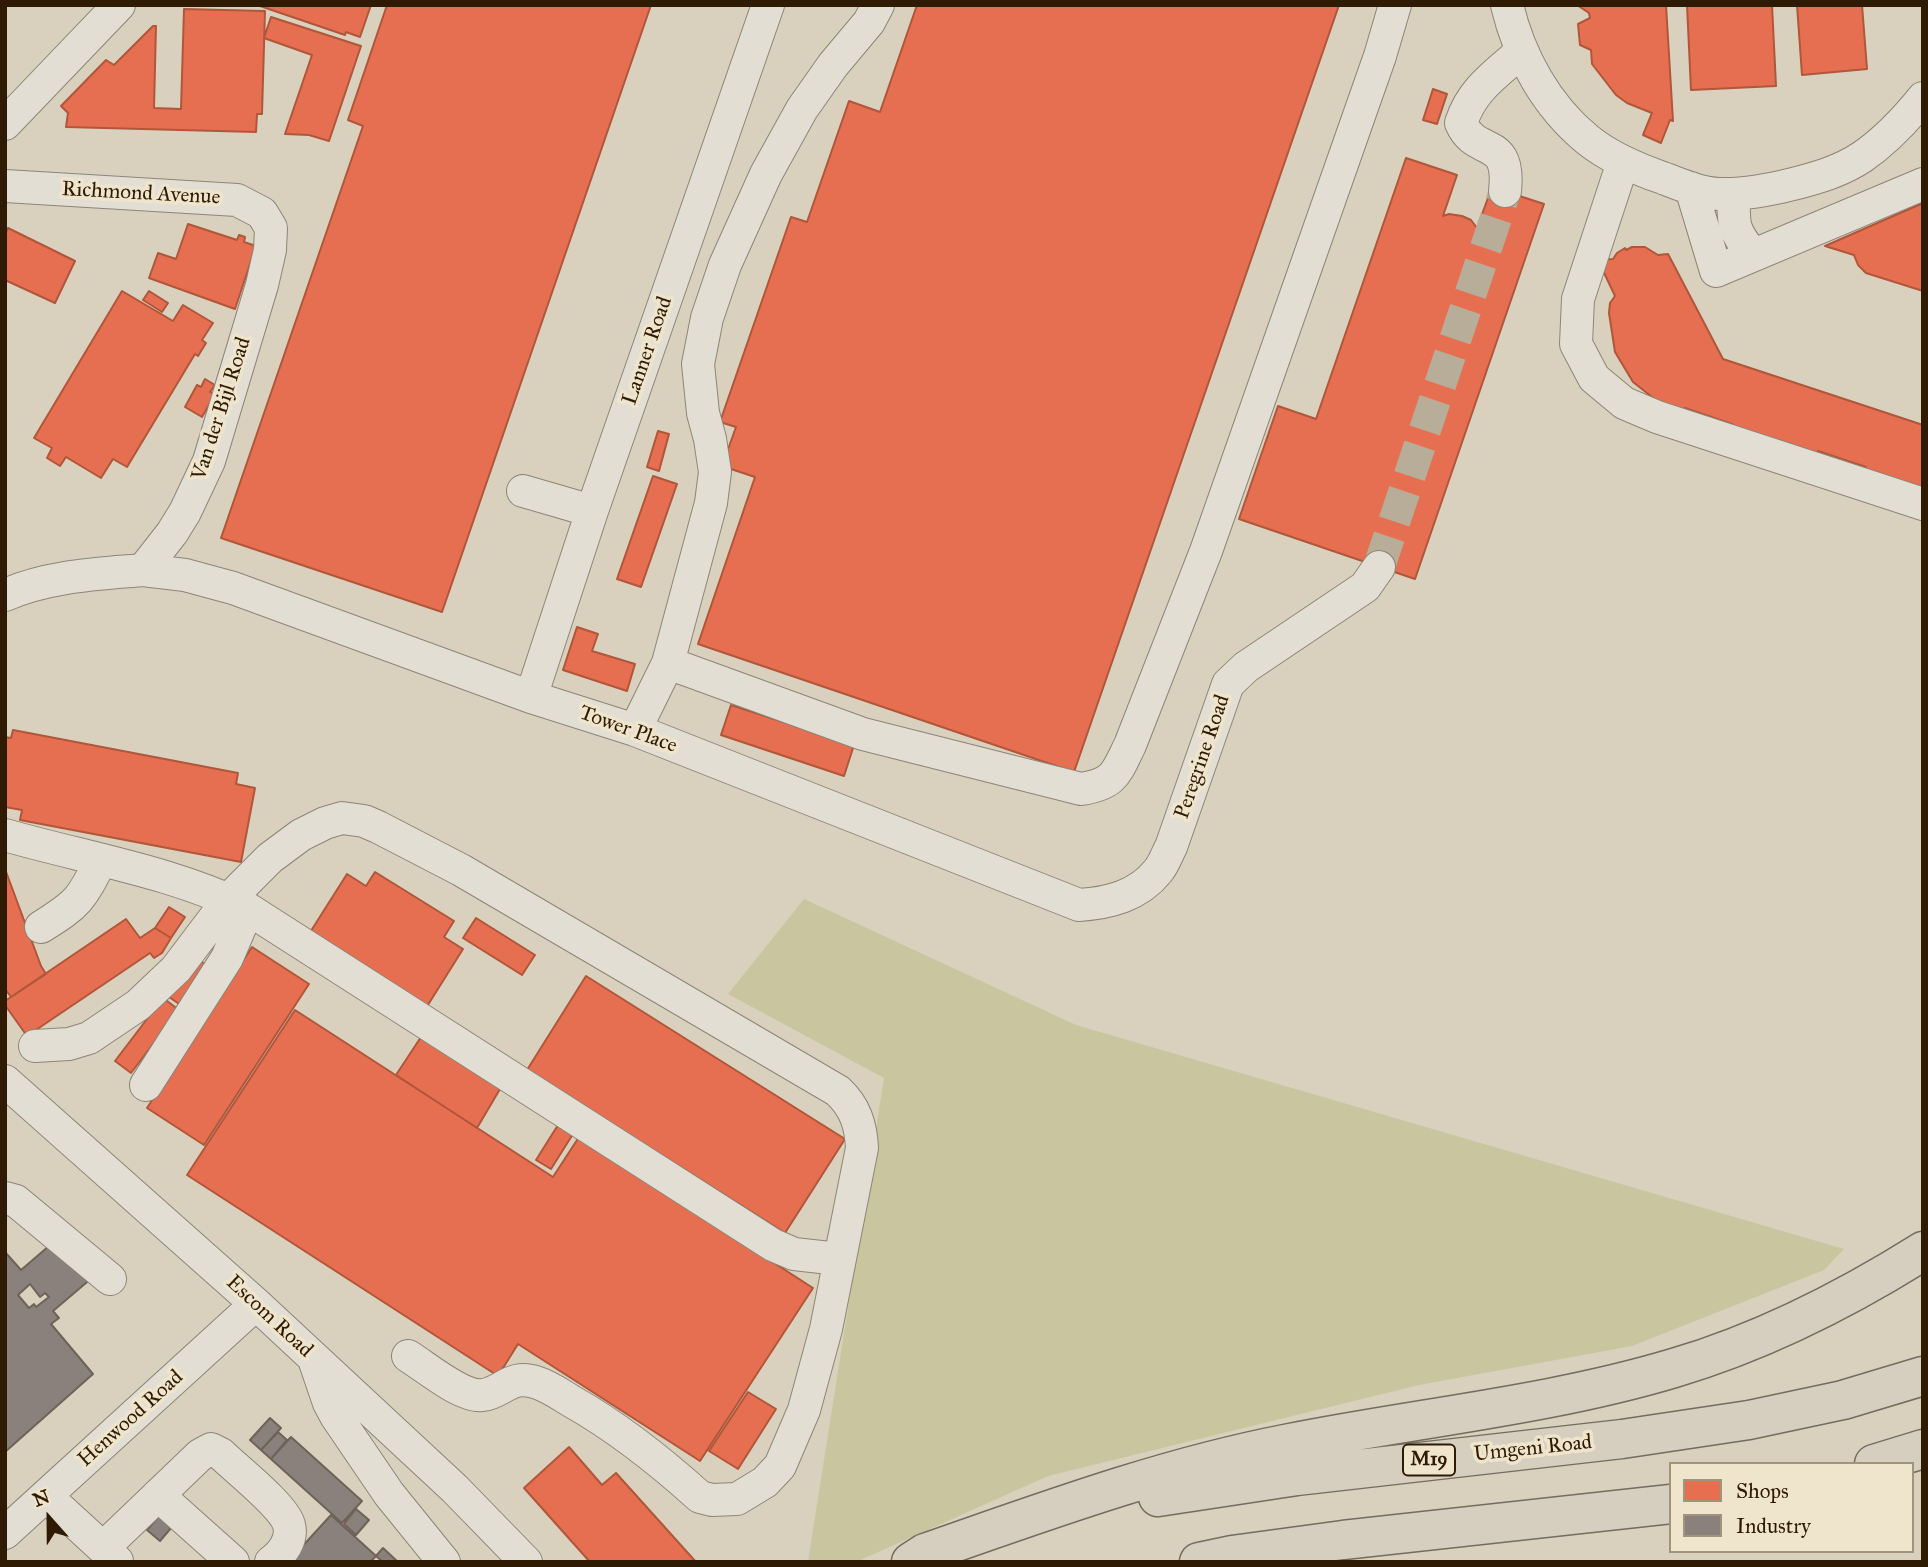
<!DOCTYPE html>
<html>
<head>
<meta charset="utf-8">
<style>
  body { margin:0 }
  #map { position:relative; width:1928px; height:1567px; overflow:hidden; background:#d9d1bd; font-family:"IM FELL Great Primer",serif }
  canvas { display:block }
  .frame { position:absolute; inset:0; border:7px solid #2f1b04; pointer-events:none }
  .legend { position:absolute; left:1669px; top:1462px; width:245px; height:91px; box-sizing:border-box; background:#efe4cc; border:2px solid #a2947c; margin:0; padding:9px 12px; list-style:none; font-size:21px; color:#2f1b04 }
  .legend li { display:flex; align-items:center; gap:14px; height:35px }
  .legend b { width:35px; border:2px solid #a2947c }
  .north { position:absolute; left:14px; top:1483px; width:70px; height:70px; -webkit-text-stroke:5px #efe4cc; paint-order:stroke; rotate:339deg; font-size:19px; font-weight:700; line-height:28px; text-align:center; color:#2f1b04 }
  .north::after { content:''; display:block; margin:auto; width:24px; height:32px; background:#2f1b04; clip-path:polygon(50% 0,100% 100%,50% 72%,0 100%) }
</style>
</head>
<body>
<div id="map">
<canvas width="1928" height="1567"></canvas>
<div class="frame"></div>
<ul class="legend">
<li><b style="height:19px;background:#e76f51"></b>Shops</li>
<li><b style="height:19px;background:#8a817c"></b>Industry</li>
</ul>
<div class="north">N</div>
</div>
<script>
const ctx = document.querySelector('canvas').getContext('2d');
ctx.lineJoin = 'round';
function paint(path, color) { ctx.fillStyle = color; ctx.fill(path, 'evenodd'); }
function strokePath(path, color, width, dash) { ctx.strokeStyle = color; ctx.lineWidth = width; ctx.lineCap = dash ? 'butt' : 'round'; ctx.setLineDash(dash || []); ctx.stroke(path); }
function drawText(font, color, halo, rows, align = 'center') {
  ctx.font = font + ' "IM FELL Great Primer",serif'; ctx.lineWidth = 7; ctx.setLineDash([]); ctx.textBaseline = 'middle'; ctx.strokeStyle = halo; ctx.fillStyle = color; for (const [text, x, y, turn = 0] of rows) {
    ctx.save(); ctx.translate(x, y); ctx.rotate((+turn || 0) * Math.PI / 180); ctx.textAlign = isNaN(turn) ? turn : align; if (halo) ctx.strokeText(text, 0, 0); ctx.fillText(text, 0, 0); ctx.restore();
  }
}
paint(new Path2D(`
  M804 899 1076 1025 1844 1249 1824 1270 1632 1346 1419 1385 1048 1476 856 1562H808L884 1078 728 994Z`), '#c8c59f');
const shops = new Path2D(`
  M257 5H371L360 37 346 32 345 35Z
  M387 5H651L442 612 221 538 363 126 348 120Z
  M917 5H1339L1074 772 698 644 755 477 722 466 736 427 720 422 791 217 807 222 849 101 880 112Z
  M1577 5H1666L1673 121 1670 120 1661 143 1643 135 1652 113 1627 103 1616 95 1592 64 1591 50 1580 45 1578 24 1590 18 1589 13Z
  M1687 5H1772L1776 86 1691 90Z
  M1797 5H1862L1867 69 1802 75Z
  M184 9 265 11 262 114H257L256 132 66 127 68 113 61 106 106 60 114 65 153 26H156L154 108 181 109Z
  M271 17 361 46 329 141 309 135 285 134 312 55 264 38Z
  M1433 89 1447 94 1437 124 1423 120Z
  M1406 158 1457 175 1443 216 1449 214 1462 216 1471 220 1477 228 1492 187 1544 204 1415 579 1239 519 1278 406 1316 419Z
  M1923 203V291L1866 273 1858 265 1854 255 1825 246Z
  M188 224 237 240 239 235 245 237 244 242 256 246 235 309 149 278 158 253 176 259Z
  M8 228 75 261 55 303 5 280V234Z
  M1632 247H1645L1658 255 1668 254 1723 359 1923 425V494L1861 474 1866 467 1818 451 1813 458 1727 430 1732 424 1685 408 1676 416 1633 382 1615 352 1609 313 1610 303 1615 296 1598 260 1613 259 1617 253 1625 248 1626 250Z
  M122 291 173 321 183 305 213 323 202 340 206 343 198 356 195 354 127 467 113 459 101 478 66 457 60 466 47 458 52 448 34 438Z
  M149 291 168 303 162 312 143 300Z
  M205 379 215 385 210 392 215 394 202 417 185 407 197 385 201 387Z
  M658 431 669 434 659 471 647 467Z
  M653 476 677 484 641 587 617 579Z
  M577 627 598 634 592 651 635 664 627 691 563 670Z
  M731 705 854 745 844 776 721 735Z
  M13 730 238 773 236 784 255 788 241 862 20 820 22 810 5 807V737L11 738Z
  M5 869 41 966 46 974 11 997 5 989Z
  M375 872 454 921 444 937 463 949 426 1008 309 934 347 874 366 886Z
  M169 907 185 917 171 938 155 928Z
  M476 918 535 955 522 975 463 938Z
  M126 919 140 938 155 928 171 938 162 953 154 958 150 953 27 1036 5 1005V1001Z
  M252 947 309 984 204 1145 147 1108Z
  M196 958 212 969 185 1008 169 997Z
  M586 976 845 1139 785 1233 527 1070Z
  M163 998 179 1010 131 1073 115 1061Z
  M295 1010 553 1177 579 1137 813 1288 700 1461 518 1344 498 1376 187 1175Z
  M421 1037 500 1089 477 1128 396 1075Z
  M558 1125 573 1134 551 1169 536 1160Z
  M748 1392 776 1409 738 1469 709 1451Z
  M569 1447 602 1485 616 1473 696 1562H590L524 1488Z`);
paint(shops, '#e76f51');
strokePath(shops, '#b0563a', 2);
const industry = new Path2D(`
  M56 1240 93 1277 53 1311 59 1318 51 1324 93 1374 5 1452V1252L21 1270ZM30 1284 40 1297 45 1293 49 1297 36 1307 34 1304 29 1308 18 1295Z
  M270 1418 281 1428 261 1450 250 1440Z
  M278 1432 287 1440 271 1459 261 1450Z
  M291 1437 362 1501 342 1523 271 1459Z
  M356 1509 369 1520 356 1535 344 1524Z
  M331 1515 376 1556 370 1562H288Z
  M159 1516 171 1528 160 1541 147 1530Z
  M383 1548 398 1562H383L376 1556Z`);
paint(industry, '#8a817c');
strokePath(industry, '#6f6258', 2);
strokePath(new Path2D(`
  M1379 567 1505 191`), '#b7ad98', 32, [32, 16]);
const minor = new Path2D(`
  M1507 5C1519 56 1546 106 1588 140 1609 157 1637 169 1663 178 1681 185 1700 193 1719 194 1744 195 1769 190 1793 184 1817 178 1841 171 1862 157 1884 142 1906 119 1923 98
  M5 124 119 5
  M1623 162 1578 299 1576 344 1594 378 1624 403 1657 417 1923 504
  M5 186 237 200 262 213 271 228 270 250 262 285 209 461 185 512 172 533 143 570C97 574 48 576 5 595
  M1691 188 1716 271 1923 184
  M1505 191C1511 134 1476 158 1461 123 1472 89 1496 74 1522 51
  M1734 194C1733 226 1733 230 1753 255
  M523 491 592 511
  M143 570 185 575 233 588 531 697 635 730 1079 905C1109 903 1138 896 1158 871 1164 864 1167 854 1171 847L1228 684 1246 667 1365 587 1379 567
  M668 663 863 734 1081 789C1115 784 1116 773 1130 745L1206 551 1380 56 1395 5
  M531 697 592 511 768 5
  M635 730 668 663 711 503 715 472 710 439 703 413 698 364 707 318 725 265 766 174 802 109 833 65 869 22 878 5
  M5 835C85 858 174 872 248 909L773 1245 794 1254 839 1259
  M41 927C78 904 81 900 101 860
  M35 1046 69 1044 89 1038 138 1005 176 969 229 899 270 858 301 835 325 823 342 818 364 821 378 827 461 870 838 1091C855 1107 861 1125 862 1148L826 1329 804 1410 780 1466 765 1482 737 1499 712 1500 700 1497C659 1460 619 1428 571 1401 561 1395 550 1387 538 1383 510 1373 504 1392 483 1395 462 1398 426 1367 408 1356
  M5 1081 256 1304 455 1489 526 1562
  M146 1085 227 958 248 909
  M5 1198 16 1201 110 1279
  M315 1362 329 1403 336 1416 389 1494 444 1562
  M158 1495 233 1562
  M46 1496 117 1561
  M5 1533 256 1304
  M103 1548 200 1455 211 1449 221 1454C236 1469 284 1506 289 1525 293 1540 282 1554 271 1562`);
const highway = new Path2D(`
  M1874 1464 1923 1449
  M1158 1497 1297 1476 1622 1439 1749 1420 1843 1400 1923 1376
  M911 1562 925 1553C1043 1512 1162 1468 1285 1444 1414 1418 1547 1406 1674 1368 1762 1342 1845 1300 1923 1251
  M1199 1562 1232 1555 1343 1540 1671 1504`);
strokePath(minor, '#8d8577', 34);
strokePath(highway, '#746c5f', 41);
strokePath(minor, '#e2ded3', 32);
strokePath(highway, '#d6cebf', 38);
for (const [x, y, w] of [
  [1429,1460,52]
]) { const box = new Path2D(); box.roundRect(x - w / 2, y - 15.5, w, 31, 5); ctx.fillStyle = '#efe4cc'; ctx.fill(box); strokePath(box, '#2f1b04', 2); }
drawText('bold 19px', '#2f1b04', null, [
  ["M19",1429,1460]
]);
drawText('21px', '#2f1b04', '#efe4cc', [
  ["Richmond Avenue",141,194,3],
  ["Lanner Road",648,351,-71],
  ["Van der Bijl Road",222,409,-72],
  ["Tower Place",628,730,20],
  ["Peregrine Road",1203,757,-71],
  ["Escom Road",269,1317,43],
  ["Henwood Road",131,1419,-42],
  ["Umgeni Road",1533,1449,-6]
]);
</script>
</body>
</html>
